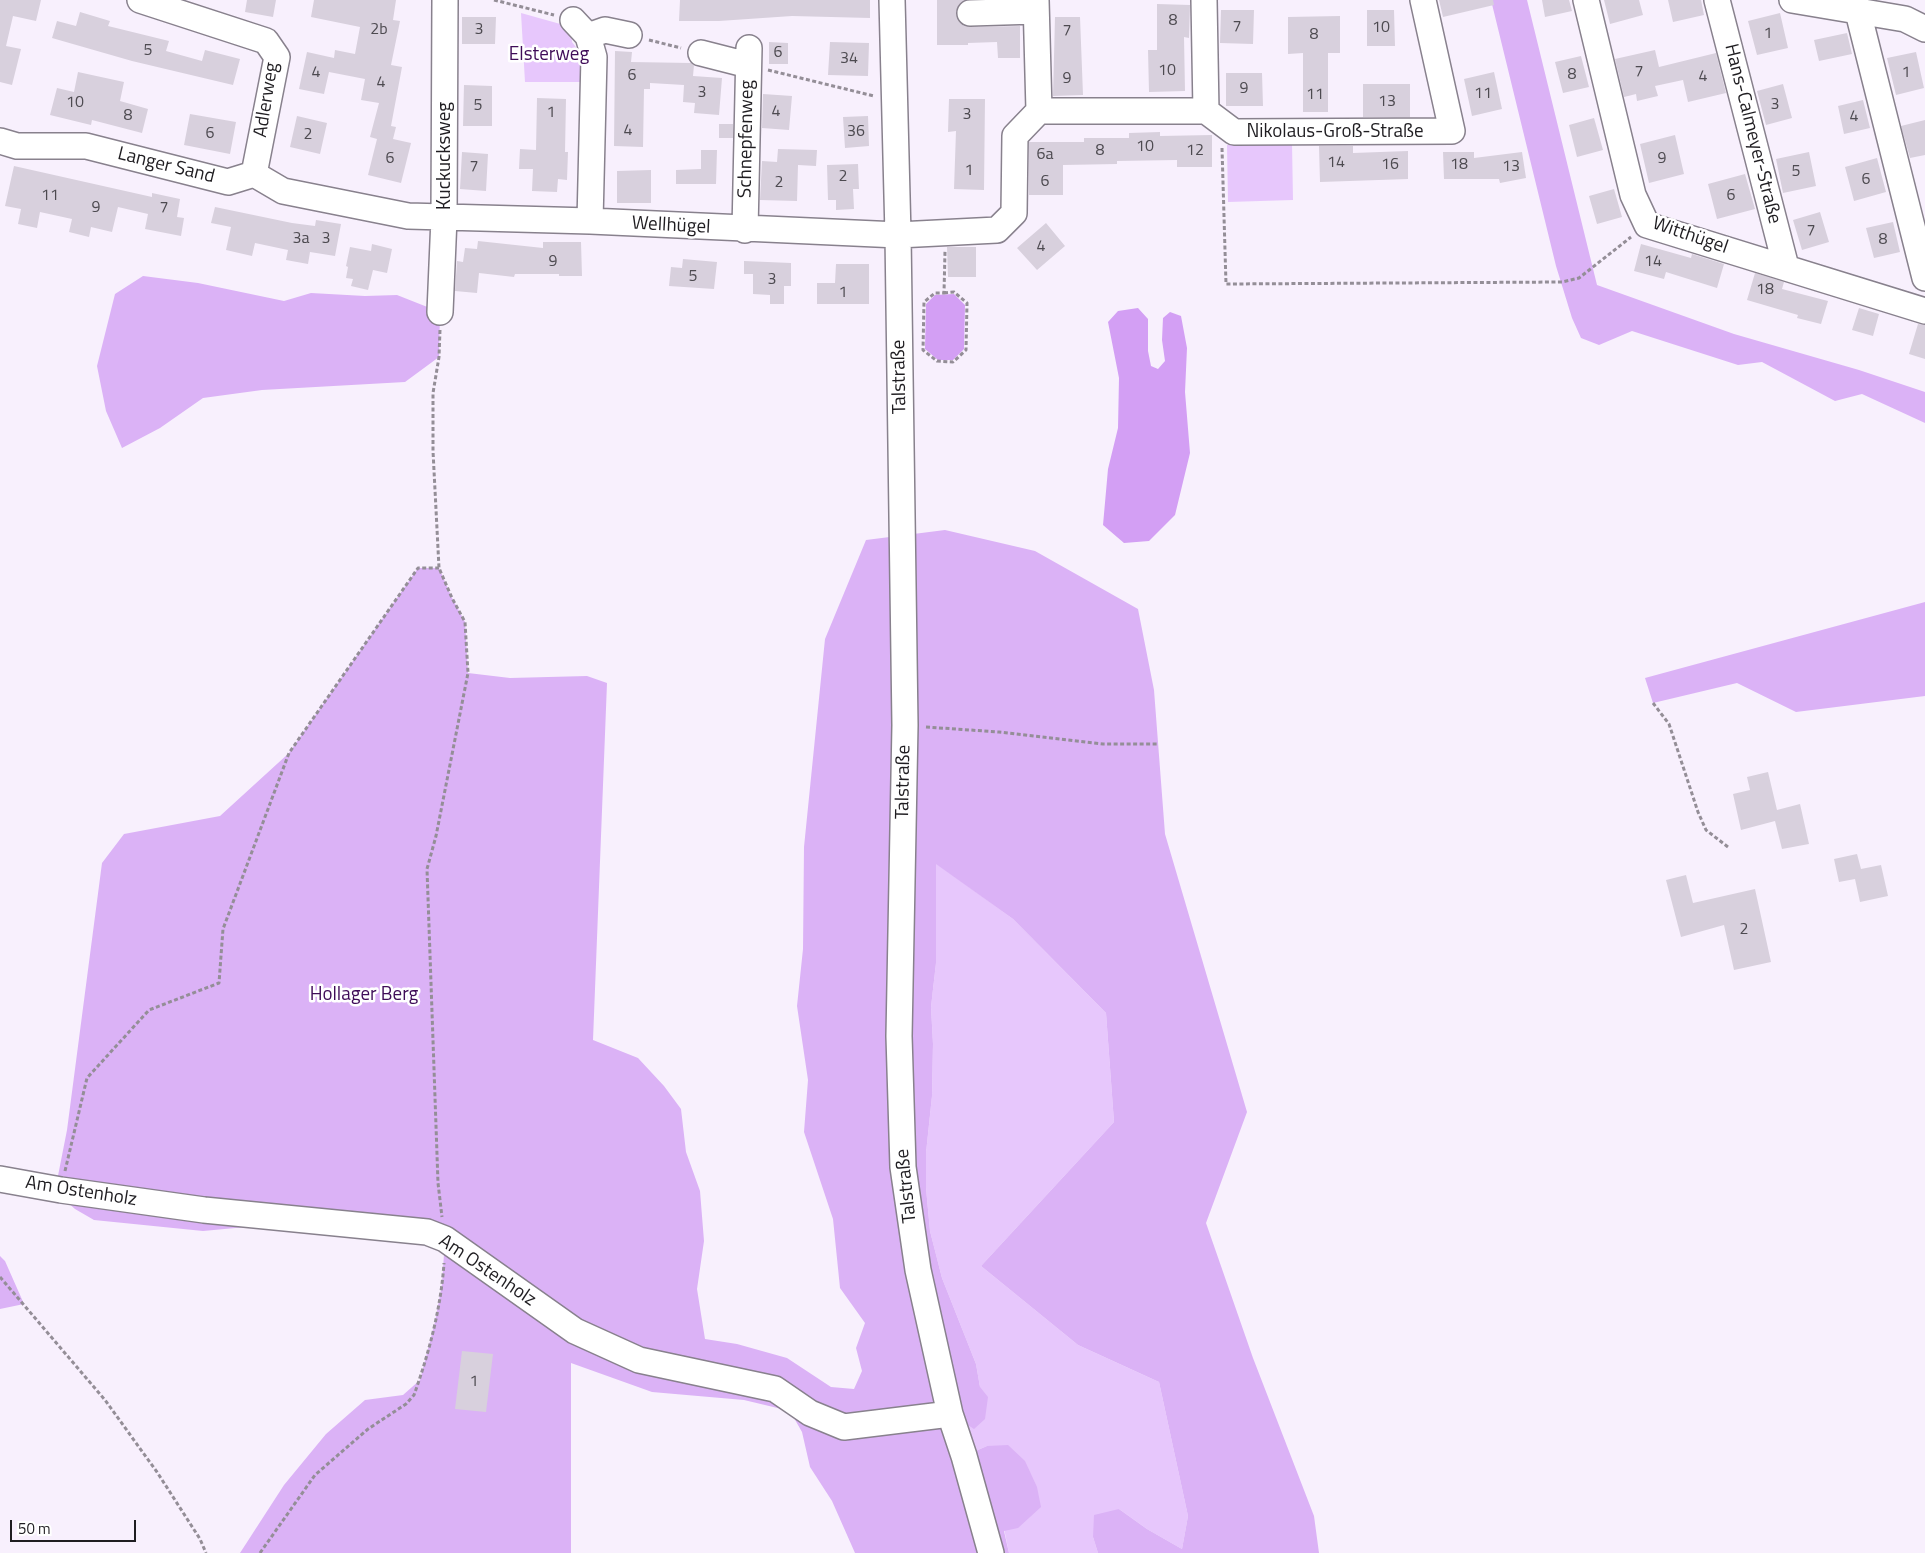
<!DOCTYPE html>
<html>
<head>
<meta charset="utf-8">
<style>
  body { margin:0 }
  #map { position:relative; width:1925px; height:1553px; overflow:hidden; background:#f8f0fd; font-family:"Titillium Web",sans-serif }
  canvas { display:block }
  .scale { position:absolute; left:10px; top:1520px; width:126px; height:22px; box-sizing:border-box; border:2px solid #1f1d21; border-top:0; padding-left:6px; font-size:15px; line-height:18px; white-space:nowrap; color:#1f1d21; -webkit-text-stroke:4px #fff; paint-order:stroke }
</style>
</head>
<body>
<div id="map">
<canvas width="1925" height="1553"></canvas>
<div class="scale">50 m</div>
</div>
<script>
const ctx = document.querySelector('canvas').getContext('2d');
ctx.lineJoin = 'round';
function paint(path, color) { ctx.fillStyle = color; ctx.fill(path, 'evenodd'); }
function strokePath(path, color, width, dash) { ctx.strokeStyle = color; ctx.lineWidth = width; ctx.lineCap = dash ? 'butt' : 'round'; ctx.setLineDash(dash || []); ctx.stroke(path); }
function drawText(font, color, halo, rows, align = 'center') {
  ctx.font = font + ' "Titillium Web",sans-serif'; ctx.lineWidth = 5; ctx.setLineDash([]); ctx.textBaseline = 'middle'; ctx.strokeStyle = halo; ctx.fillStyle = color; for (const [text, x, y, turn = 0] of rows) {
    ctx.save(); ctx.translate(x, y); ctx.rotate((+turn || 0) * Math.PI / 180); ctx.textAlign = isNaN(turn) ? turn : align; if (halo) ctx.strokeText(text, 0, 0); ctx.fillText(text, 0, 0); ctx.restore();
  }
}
paint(new Path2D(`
  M521 13 571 27 572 42 585 59V82H525Z
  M1292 143 1293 200 1228 202 1227 145Z
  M936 863 1013 919 1106 1013 1114 1122 981 1266 1078 1345 1159 1382 1188 1516 1182 1549 1147 1529 1119 1509 1093 1537 1098 1553H1009L987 1446 964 1456 950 1414 980 1387 976 1364 942 1278 930 1231 926 1188V1153L932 1096 933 1044 931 1007 936 963Z`), '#e7c7fc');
paint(new Path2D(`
  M1491 0H1527L1597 285 1734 334 1859 370 1925 392V423L1862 394 1835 401 1762 362 1738 365 1632 331 1599 345 1581 338 1572 318 1556 266Z
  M143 276 198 283 284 301 311 293 365 296 397 295 440 312 439 357 405 382 262 390 203 398 160 428 122 448 106 411 97 366 115 294Z
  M945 530 1035 551 1138 609 1154 690 1165 834 1247 1112 1206 1223 1253 1358 1314 1516 1319 1553H1098L1093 1537 1094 1515 1119 1509 1147 1529 1182 1549 1188 1516 1159 1382 1078 1345 981 1266 1114 1122 1106 1013 1013 919 936 864V963L931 1007 933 1044 932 1096 926 1153V1188L930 1231 942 1278 976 1364 980 1387 988 1397 985 1419 974 1429 951 1414 990 1553H855L832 1501 810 1467 802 1432 790 1411 744 1400 652 1392 571 1363V1553H240L284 1485 326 1434 365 1400 403 1395 420 1380 435 1322 442 1284 445 1239 270 1217 246 1227 203 1231 94 1220 75 1209 55 1191 67 1130 102 863 124 834 220 816 289 753 418 568H439L452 598 465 622 468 673 510 678 587 676 607 683 593 1040 638 1058 664 1086 681 1109 686 1152 700 1191 704 1241 697 1289 705 1339 737 1344 787 1358 831 1387 854 1389 862 1371 856 1348 865 1323 840 1288 833 1219 804 1132 808 1080 797 1006 803 949 804 847 825 639 866 540Z
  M1925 602V696L1796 712 1737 683 1653 703 1645 678Z
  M0 1256 5 1261 24 1304 0 1309Z
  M1008 1445 1025 1461 1037 1487 1041 1507 1018 1528 1004 1531 1009 1553H991L964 1456 987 1446Z`), '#dbb2f6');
paint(new Path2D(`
  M954 294 965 305 964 349 953 360H938L925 349 926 304 935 295Z
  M1138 308 1148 319V351L1151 366 1158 369 1165 361 1162 340 1163 318 1170 312 1181 316 1187 348 1185 392 1190 453 1175 515 1149 541 1124 543 1103 525 1108 469 1118 428 1119 378 1108 322 1118 311Z`), '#d39ff4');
paint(new Path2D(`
  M0 0H41L36 21 13 16 6 46 21 49 12 85 0 82Z
  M247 0H276L273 17 245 12Z
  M314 0H396L393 20 400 21 391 65 402 67 391 126 396 127 393 139 411 143 401 183 368 175 377 139 370 137 379 103 361 100 365 79 329 72 324 94 299 89 307 52 334 58 335 50 355 54 360 27 311 17Z
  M680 0H870V18L792 16 719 21H679Z
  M937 0H965L958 6 956 13 958 20 964 26 970 27 1020 26V58H998L997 42 968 43V45H937Z
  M1439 0H1493L1494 5 1443 17Z
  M1542 0H1569L1572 11 1545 17Z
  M1604 0H1639L1643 15 1610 24Z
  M1668 0H1701L1704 15 1673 22Z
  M1157 4 1190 5 1189 38 1184 37 1185 91 1149 92 1148 50H1157Z
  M1221 10H1254L1253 44 1220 43Z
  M1367 10H1394L1395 46H1367Z
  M80 12 110 21 108 26 169 41 166 51 202 61 205 50 240 59 233 85 132 61 52 38 57 21 76 26Z
  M1780 13 1788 48 1757 55 1748 21Z
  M1340 16V53H1328V112H1303V53L1288 54V17Z
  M462 17H496L495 44H462Z
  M1055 17H1080L1083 95 1053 96Z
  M1847 33 1852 54 1819 61 1814 40Z
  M769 42 788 43V64H769Z
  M830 42 869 43 868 76 828 75Z
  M1655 50 1659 67 1716 53 1726 93 1688 102 1683 80 1655 86 1658 96 1637 101 1636 94 1624 97 1615 59Z
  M615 51 632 52 631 62 691 63 694 65 693 76 722 78 719 115 694 113 695 103 683 102 684 85 650 83V89H644L643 147 614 146Z
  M1916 52 1924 88 1896 95 1887 58Z
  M1581 56 1589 87 1563 93 1555 62Z
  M78 72 124 82 120 101 148 109 142 133 92 120 91 125 50 115 57 88 74 92Z
  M1494 72 1502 109 1472 116 1464 79Z
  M1226 73H1262L1263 106H1226Z
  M1363 84H1410V117H1363Z
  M1783 84 1792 118 1766 125 1757 91Z
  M464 85 492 86V126H463Z
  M763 94 792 96 789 130 762 128Z
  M537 98 566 99 565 152H568L567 180 558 179 557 192 532 191 533 169H519L520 149 536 150Z
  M949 99H985L984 190 954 189 956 131 948 132Z
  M1863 100 1870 128 1844 134 1838 106Z
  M190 114 236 122 230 154 184 145Z
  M297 116 327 123 320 154 290 147Z
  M868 116 869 146 845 148 843 117Z
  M1594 118 1603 150 1577 157 1569 125Z
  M1925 120V155L1910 158 1901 126Z
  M719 124H733V138H719Z
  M1160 132V136L1212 135V167H1177V160L1117 161V164L1063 165V195H1029V142H1084V138H1129V133Z
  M1675 135 1684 174 1649 183 1640 144Z
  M1319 146H1353V153L1408 151V179L1320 182Z
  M778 149 817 150 816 166 798 165 797 201 760 200 762 161 777 162Z
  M701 150H717L716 184H676V170L701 169Z
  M462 152 488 154 486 191 460 189Z
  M1443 152H1474V158L1522 152 1526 178 1500 183 1499 179H1444Z
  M1809 152 1816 186 1783 193 1776 159Z
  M1877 158 1886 192 1854 201 1845 167Z
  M858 164 859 189H853L854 209 836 210V200H828L827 165Z
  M14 166 152 197V193L180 199 177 217 184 218 181 236 145 229 148 214 118 207 112 232 91 227 89 237 69 232 72 219 40 212 37 228 18 224 21 209 5 206Z
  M651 170V203H617V171Z
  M1745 174 1755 209 1717 219 1708 184Z
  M1614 189 1622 217 1597 224 1589 196Z
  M215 207 292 223 315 226 316 220 341 224 335 256 310 252 308 264 286 260 288 250 255 243 252 256 226 250 231 227 211 223Z
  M1820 212 1829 242 1802 250 1793 220Z
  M1893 222 1900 252 1874 258 1866 228Z
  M1046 223 1065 246 1037 270 1017 248Z
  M478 241 543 248V242H581L582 276H559V274H515L514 277 479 273 477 293 455 291 457 261 463 262 465 248 477 249Z
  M372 244 392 249 387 273 373 270 368 290 351 286 353 279 346 278 348 267 346 266 350 247 371 251Z
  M1641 244 1691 258 1692 254 1724 264 1717 288 1666 272 1664 279 1634 271Z
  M947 247H976V277H948Z
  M683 259 717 262 714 289 669 286 671 267 682 268Z
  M744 261 791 263V286H784V304H770V295L753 294V274H744Z
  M836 264H869V304H817V283H835Z
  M1755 273 1784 282 1782 289 1828 301 1821 324 1797 318 1798 315 1747 300Z
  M1859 308 1879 314 1873 336 1852 330Z
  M1918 324 1925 325V359L1909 354Z
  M1768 772 1777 810 1800 804 1809 844 1782 849 1775 821 1741 830 1733 794 1750 790 1747 777Z
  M1857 854 1861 869 1881 865 1888 896 1860 902 1855 879 1839 882 1834 859Z
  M1686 875 1693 903 1755 889 1771 962 1734 970 1724 925 1681 937 1666 880Z
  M462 1351 493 1354 486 1412 455 1409Z`), '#d8d0dd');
const minor = new Path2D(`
  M140 0 266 41 277 57 254 174
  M892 0 898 235 905 725 899 1036 903 1167 918 1270 950 1414 964 1456 991 1553
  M1036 0 1039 111
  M1204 0 1206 111
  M1586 0 1633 195 1647 225 1925 311
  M1717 0 1786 267
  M1792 0 1905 19 1925 29
  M1858 12 1925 278
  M970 13 1036 11
  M573 20 588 36 605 30 629 35
  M588 36 594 57 590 221
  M701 53 748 65
  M0 141 17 146H86L228 182 254 174 283 191 408 216 590 221 898 235 997 230 1014 213 1015 136 1039 111H1206L1234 132 1452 131 1423 0
  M745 230 749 48
  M440 312 444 218 445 0
  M0 1179 61 1190 204 1210 427 1232 445 1239 575 1331 639 1360 775 1389 810 1413 844 1427 950 1414`);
strokePath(minor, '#88818d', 28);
strokePath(new Path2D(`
  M494 0 554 15
  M649 40 681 48
  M768 70 874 96
  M1222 148 1226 284 1562 282 1579 278 1631 237
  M944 293 954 292 967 303 966 350 953 362 937 361 923 350 924 302 935 293H944L945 251
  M440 330 439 357 433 393V451L439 568 452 598 465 622 468 673 436 836 427 869 438 1183 442 1217
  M1653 703 1669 724 1698 812 1706 830 1728 847
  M926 727 999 732 1103 744H1159
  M65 1171 87 1078 149 1010 219 983 223 929 289 753 418 568H439
  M0 1277 105 1400 157 1472 200 1539 206 1553
  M260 1553 315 1475 368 1429 406 1404 414 1395C429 1353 441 1308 444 1263`), '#948e97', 3, [4, 2.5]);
strokePath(minor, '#fff', 25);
drawText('16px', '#4d4a50', null, [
  ["8",1173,21],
  ["7",1237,27],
  ["10",1381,28],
  ["2b",379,30],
  ["3",479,30],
  ["7",1067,31],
  ["1",1768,34],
  ["8",1314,35],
  ["5",148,51],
  ["6",778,53],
  ["34",849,59],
  ["10",1167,71],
  ["7",1639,72],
  ["4",316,73],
  ["1",1906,73],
  ["8",1572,75],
  ["6",632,76],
  ["4",1703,77],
  ["9",1067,79],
  ["4",381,83],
  ["9",1244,89],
  ["3",702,93],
  ["11",1483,94],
  ["11",1315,95],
  ["13",1387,102],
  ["10",75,103],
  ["3",1775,105],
  ["5",478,106],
  ["4",776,112],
  ["1",551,113],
  ["3",967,115],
  ["8",128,116],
  ["4",1854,117],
  ["4",628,131],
  ["36",856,132],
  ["6",210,134],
  ["2",308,135],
  ["10",1145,147],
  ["8",1100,151],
  ["12",1195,151],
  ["6a",1045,155],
  ["6",390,159],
  ["9",1662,159],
  ["14",1336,163],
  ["16",1390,165],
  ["18",1459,165],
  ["7",474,167],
  ["13",1511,167],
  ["1",969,171],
  ["5",1796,172],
  ["2",843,177],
  ["6",1866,180],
  ["6",1045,182],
  ["2",779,183],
  ["11",50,196],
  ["6",1731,196],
  ["9",96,208],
  ["7",164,208],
  ["7",1811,231],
  ["3a",301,239],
  ["3",326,239],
  ["8",1883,240],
  ["4",1041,247],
  ["9",553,262],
  ["14",1653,262],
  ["5",693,277],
  ["3",772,280],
  ["18",1765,290],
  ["1",843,293],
  ["2",1744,930],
  ["1",474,1382]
]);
drawText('19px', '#3f0c58', '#fff', [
  ["Elsterweg",549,55],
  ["Hollager Berg",364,995]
]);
drawText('19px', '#1f1d21', '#fff', [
  ["Adlerweg",267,100,-81],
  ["Nikolaus-Groß-Straße",1335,132],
  ["Hans-Calmeyer-Straße",1752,134,76],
  ["Schnepfenweg",747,139,-89],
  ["Kuckucksweg",445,156,-90],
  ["Langer Sand",166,166,14],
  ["Wellhügel",671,226,3],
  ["Witthügel",1690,236,19],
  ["Talstraße",900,377,-91],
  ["Talstraße",904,782,-89],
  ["Talstraße",907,1186,-96],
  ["Am Ostenholz",81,1192,9],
  ["Am Ostenholz",487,1271,34]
]);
</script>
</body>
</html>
